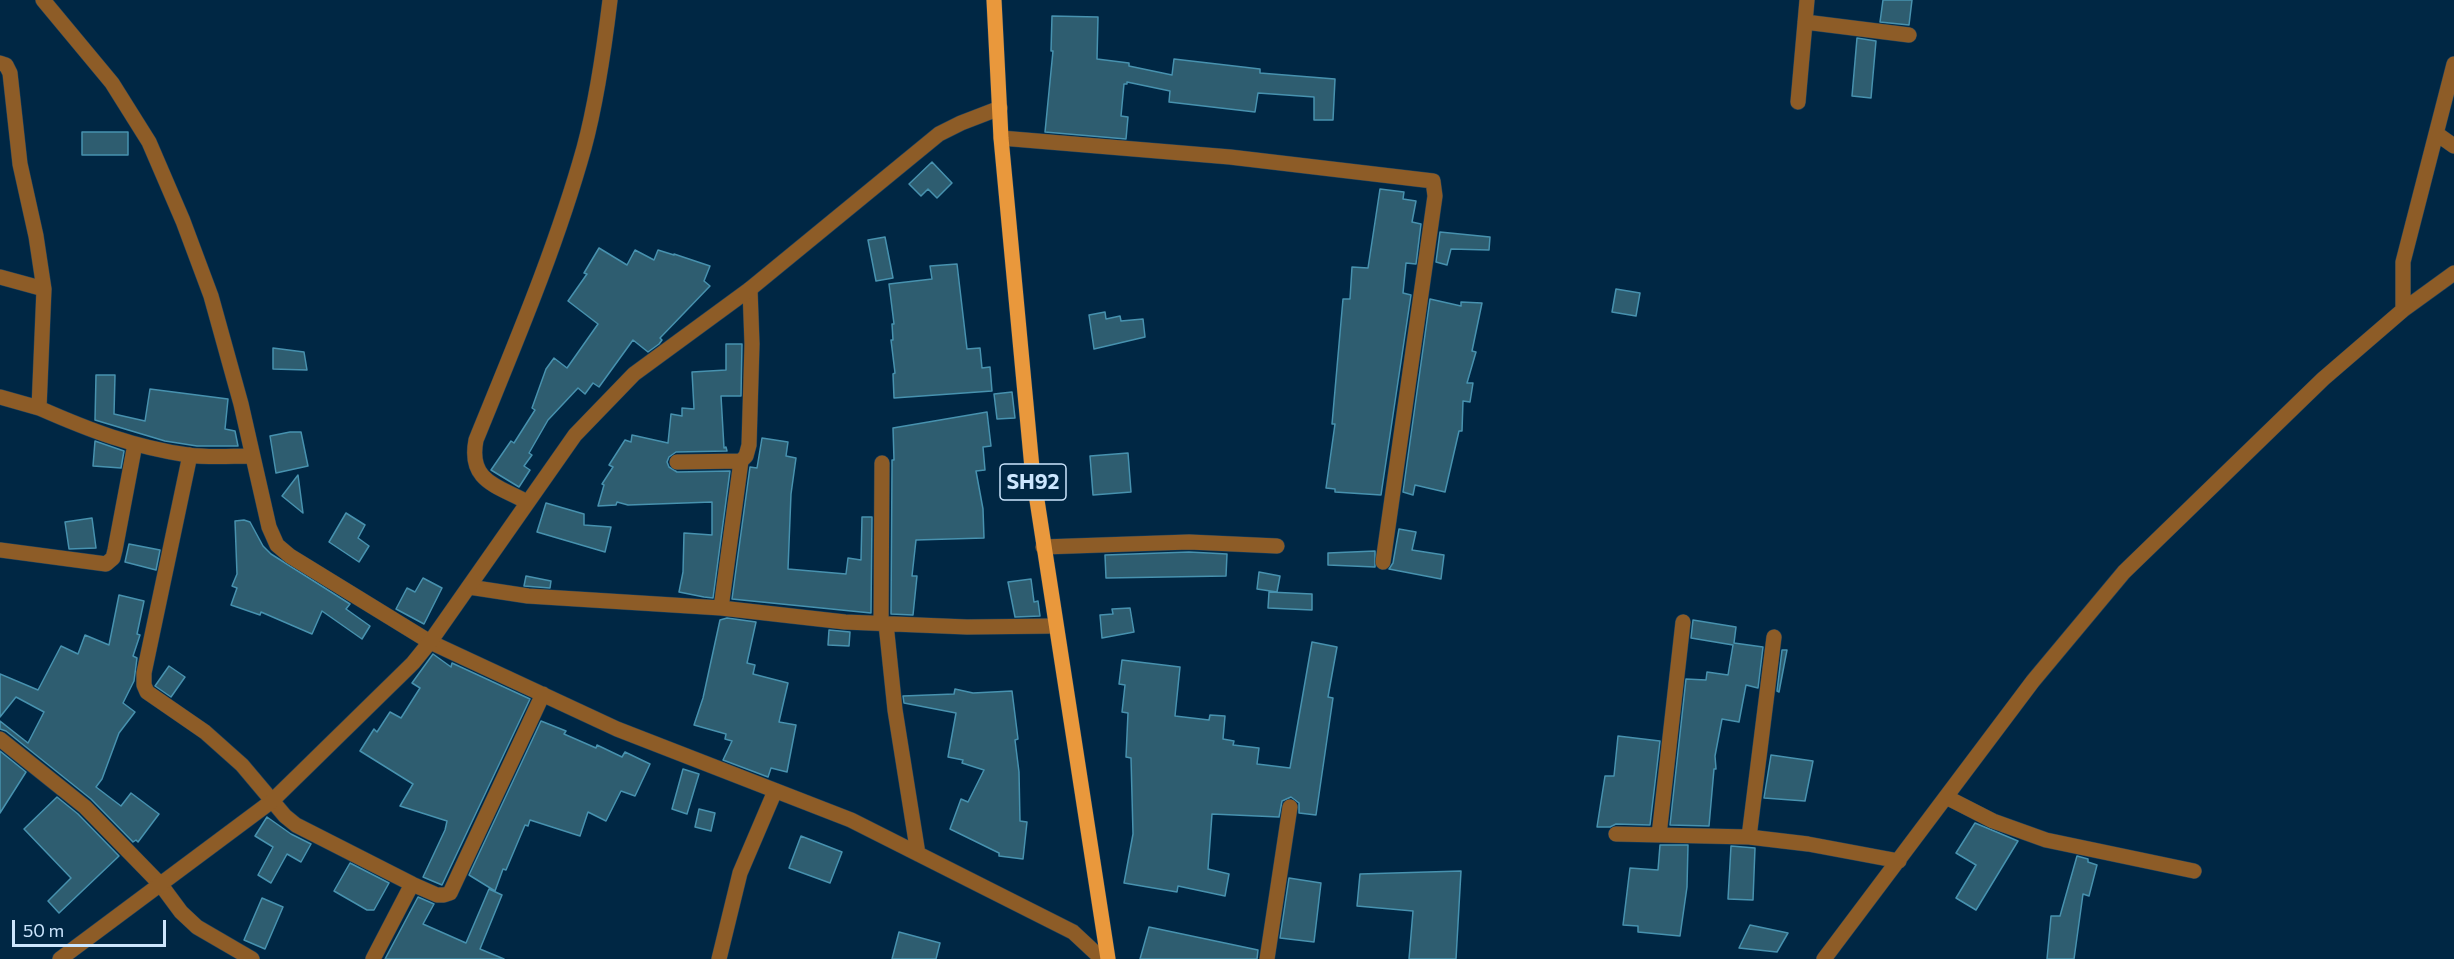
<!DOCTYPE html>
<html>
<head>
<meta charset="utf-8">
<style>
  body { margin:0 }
  #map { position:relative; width:2454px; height:959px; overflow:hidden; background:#002744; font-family:Commissioner,sans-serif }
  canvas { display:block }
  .scale { position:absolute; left:12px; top:920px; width:154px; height:27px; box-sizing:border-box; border:3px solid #cce6fe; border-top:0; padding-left:8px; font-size:18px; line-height:21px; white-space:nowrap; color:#cce6fe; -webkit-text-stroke:4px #002744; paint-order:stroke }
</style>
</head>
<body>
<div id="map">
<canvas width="2454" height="959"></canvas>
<div class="scale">50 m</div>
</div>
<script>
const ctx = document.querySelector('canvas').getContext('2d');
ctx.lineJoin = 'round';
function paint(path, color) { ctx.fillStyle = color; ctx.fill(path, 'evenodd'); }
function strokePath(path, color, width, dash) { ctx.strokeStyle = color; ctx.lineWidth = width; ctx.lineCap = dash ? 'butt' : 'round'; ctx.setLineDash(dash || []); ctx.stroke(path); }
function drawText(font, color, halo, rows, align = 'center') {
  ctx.font = font + ' Commissioner,sans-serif'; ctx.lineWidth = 4.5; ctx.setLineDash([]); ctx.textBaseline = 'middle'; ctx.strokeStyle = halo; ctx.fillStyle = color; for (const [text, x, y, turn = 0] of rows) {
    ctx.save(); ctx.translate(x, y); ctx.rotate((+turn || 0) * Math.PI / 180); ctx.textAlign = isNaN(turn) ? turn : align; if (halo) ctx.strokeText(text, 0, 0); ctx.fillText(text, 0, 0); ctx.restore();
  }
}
const building = new Path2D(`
  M1883 0H1912L1909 25 1880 22Z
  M1052 16 1098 17 1097 59 1129 63V66L1172 75 1174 59 1260 69V73L1335 79 1333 120H1314V97L1258 93 1255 112 1169 102 1170 91 1127 82V84H1124L1121 116 1128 117 1126 139 1045 132 1053 51H1051Z
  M1857 38 1876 41 1871 98 1852 96Z
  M82 132H128V155H82Z
  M932 162 952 183 937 198 928 189 921 196 909 184Z
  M1380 189 1404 192 1403 199 1416 201 1412 222 1421 224 1416 264 1406 263 1403 293 1411 295 1381 495 1335 492V489L1326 488 1335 424H1332L1343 299H1350L1352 267 1368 268Z
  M1440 232 1490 237 1489 250 1451 249 1447 265 1436 262Z
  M885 237 893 278 876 281 868 240Z
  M599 248 627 265 635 250 654 260 658 250 674 255V254L710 266 704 281 710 286 660 338 662 340 659 344 648 352 633 340 599 387 593 383 585 394 578 388 548 420 529 453 532 455 524 466 530 470 519 487 491 470 511 441 514 443 535 410 532 408 546 369 554 358 567 368 598 324 568 301 587 274 584 273Z
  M957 264 967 349 980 348 982 368 990 367 992 391 894 398 893 374 895 373 891 340H893L892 324H894L889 284 932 279 930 266Z
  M1616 289 1640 293 1636 316 1612 312Z
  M1430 299 1461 306V302L1482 303 1472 351 1476 352 1467 383H1473L1470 402 1463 401 1462 431H1459L1445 492 1415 485 1413 495 1403 492Z
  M1105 312 1106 319 1120 316 1121 321 1143 319 1145 337 1094 349 1089 315Z
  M726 344H742L741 396H721L724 448 726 447 727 451 676 452 669 457 667 462 669 467 677 472 730 471 713 598 704 597 679 592 683 572 684 533 712 535V502L628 505 617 502 616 505 598 506 604 485 602 484 613 467 609 465 625 440 631 442 632 435 668 443 671 414 682 416V408L694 409 692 372 726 370Z
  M273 348 304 352 307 370 273 369Z
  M96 375H115L114 414 145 421 150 389 228 399 225 429 235 431 238 446H197L165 441 95 420Z
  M1012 392 1015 418 997 419 994 394Z
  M987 412 991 446 983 447 985 470 976 471 983 509 984 538 916 540 912 576H917L913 615 891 614 892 467V460H894L893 428Z
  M290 432H301L308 466 276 473 270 436Z
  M762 438 788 442 786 456 796 458 791 494 788 569 846 574 848 558 861 560 862 517H872L871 613 732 599 750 467 757 468Z
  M95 441 124 451 121 468 93 466Z
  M1128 453 1131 492 1093 495 1090 456Z
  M298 475 303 513 282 496Z
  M546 503 584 514V525L611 527 605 552 537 532Z
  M346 513 365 525 358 538 369 546 359 562 329 542Z
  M92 518 96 548 69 549 65 522Z
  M244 520 250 522 263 546 271 554 350 604 346 609 370 626 362 639 322 611 312 634 261 612 260 615 231 605 237 588 232 586 237 574 235 521Z
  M1399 529 1416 532 1412 550 1444 555 1441 579 1389 569 1393 563Z
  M129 544 160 550 156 570 125 562Z
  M1375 551V567L1328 565V553Z
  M1189 552 1227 554 1226 576 1106 578 1105 555Z
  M1259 572 1280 576 1277 592 1257 589Z
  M526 576 551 581 550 588 524 586Z
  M423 578 442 588 424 624 396 609 407 588 415 592Z
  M1031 579 1034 602 1038 601 1040 616 1015 617 1008 582Z
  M1269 592 1312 594V610L1268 608Z
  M119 595 144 601 137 634 140 635 133 656 137 658 134 681 123 703 135 712 119 733 102 779 96 787 121 806 131 793 159 814 138 842 136 840 133 842 91 799 6 731 0 729V721L28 743 44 712 16 697 0 717V674L38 690 61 646 78 654 85 635 109 645Z
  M1130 608 1134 632 1102 638 1100 615 1113 614 1112 609Z
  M727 618 756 622 747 663 755 665 753 674 788 683 779 722 796 725 787 772 771 768 768 777 723 760 732 741 725 739 726 734 694 725 703 698 720 620Z
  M1693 620 1736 627 1734 643 1763 647 1758 688 1746 685 1739 722 1722 719 1715 756 1716 769H1714L1709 826 1670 825 1686 679 1706 680 1707 672 1728 675 1733 645 1691 638Z
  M829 630 850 632 849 646 828 645Z
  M1312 642 1337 647 1328 697 1333 698 1316 815 1299 813V803L1291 797 1282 801 1279 817 1212 814 1208 869 1229 874 1225 896 1178 886 1177 892 1124 883 1133 834 1131 758 1126 757 1128 713 1122 712 1125 685 1119 684 1122 660 1180 667 1175 716 1209 720 1210 715 1225 716 1223 739 1234 741 1233 745 1259 748 1257 764 1290 768Z
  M1782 650H1787L1779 692 1777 691Z
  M433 654 451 667 452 663 530 699 442 885 423 877 445 830 447 821 400 806 413 784 360 751 374 729 377 732 390 712 401 718 420 688 412 683Z
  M169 666 185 677 171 697 155 686Z
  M955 689 973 693 1012 691 1018 739 1015 740 1019 772 1020 821 1027 822 1023 859 999 856V853L950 829 961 799 968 802 984 770 962 763 963 760 948 757 956 713 904 703 903 696 954 694Z
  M541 721 566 731 564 734 596 748 597 745 622 757 625 752 650 764 635 796 621 791 606 821 588 812 580 836 530 820 528 826 525 825 506 870 503 869 495 891 469 875Z
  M1618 736 1660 741 1650 825 1616 824 1610 827H1597L1605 776H1614Z
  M0 751 26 772 0 813Z
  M1771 755 1813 761 1805 801 1764 798Z
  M683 769 699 774 687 814 672 809Z
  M57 797 78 814 119 856 59 913 48 901 71 878 24 829Z
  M699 809 715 813 711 831 695 827Z
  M267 817 291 834 311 844 301 862 287 854 271 883 258 875 273 847 255 836Z
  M1975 823 2018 841 1976 910 1956 898 1976 865 1956 853Z
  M801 836 842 852 830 883 789 868Z
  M1660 845H1688L1687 887 1680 936 1638 932V926L1623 925 1630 868 1658 870Z
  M1731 846 1755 848 1753 900 1728 899Z
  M2077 856 2088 859V862L2097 865 2089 896 2083 894 2074 959H2047L2051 916H2060Z
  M350 863 389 883 374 910H367L334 891Z
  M1461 871 1456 959H1409L1413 911 1357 906 1360 874Z
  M1289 878 1321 883 1314 942 1280 938Z
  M489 889 502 895 480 949 504 959H385L418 897 434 904 423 924 466 943Z
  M262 898 283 907 265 949 244 940Z
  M1750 925 1788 933 1777 952 1739 948Z
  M1149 927 1258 950 1257 959H1140Z
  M899 932 940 943 936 959H892Z`);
paint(building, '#2e5d70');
strokePath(building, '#4792af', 1.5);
const minor = new Path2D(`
  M43 0 112 83 149 142 183 221 211 296 241 404 269 527 277 545 290 556 430 642 617 729 851 820 1073 932 1102 959
  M1805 22 1909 35
  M0 63 6 65 10 73 20 164 36 236 44 289
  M1798 102 1807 0
  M2437 134 2454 146
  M1001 138 1230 157 1433 181 1435 196 1383 562
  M0 277 44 289 39 408 0 397
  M2403 310V262L2454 64
  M39 408C89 430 133 447 188 455 209 458 231 456 252 456
  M190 455 144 673V685L147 692 205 732 242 765 285 816 296 825 412 884 437 895H444L450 893 543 694
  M677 462 741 461 746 456 749 445 752 344 750 289
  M527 502C496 485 468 481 476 440 515 344 556 248 584 148 597 100 604 50 610 0
  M1043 547 1189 542 1277 546
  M0 550 106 564 113 558 115 550 135 444
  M469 587 528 596 721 608 845 622 967 627 1056 626
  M721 608 741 461
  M881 624 882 463
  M886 624 895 710 918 854
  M0 739 85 807 161 885 181 912 197 927 252 959
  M1946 797 1993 821 2046 840 2194 871
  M1616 834 1749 837 1808 844 1899 861
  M1659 835 1683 622
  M1749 837 1774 637
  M373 959 412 884
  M719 959 740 873 775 791
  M1267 959 1290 807
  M1824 959 2033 681 2124 572 2323 379 2403 310 2454 273`);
const tertiary = new Path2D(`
  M60 959 272 801 413 663 430 642 575 435 634 374 750 289 939 134 961 123 1000 108`);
const primary = new Path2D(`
  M994 0 1001 138 1032 468 1108 959`);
strokePath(minor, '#1d425e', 16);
strokePath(tertiary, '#1d425e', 16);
strokePath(primary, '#1d425e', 16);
strokePath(minor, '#8d5c27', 15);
strokePath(tertiary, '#8d5c27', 15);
strokePath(primary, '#e9983c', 15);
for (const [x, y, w] of [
  [1033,482,66]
]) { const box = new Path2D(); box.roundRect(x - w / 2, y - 18, w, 36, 4.5); ctx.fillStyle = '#002744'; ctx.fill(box); strokePath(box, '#cce6fe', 1.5); }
drawText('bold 21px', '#cce6fe', null, [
  ["SH92",1033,482]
]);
</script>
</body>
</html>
